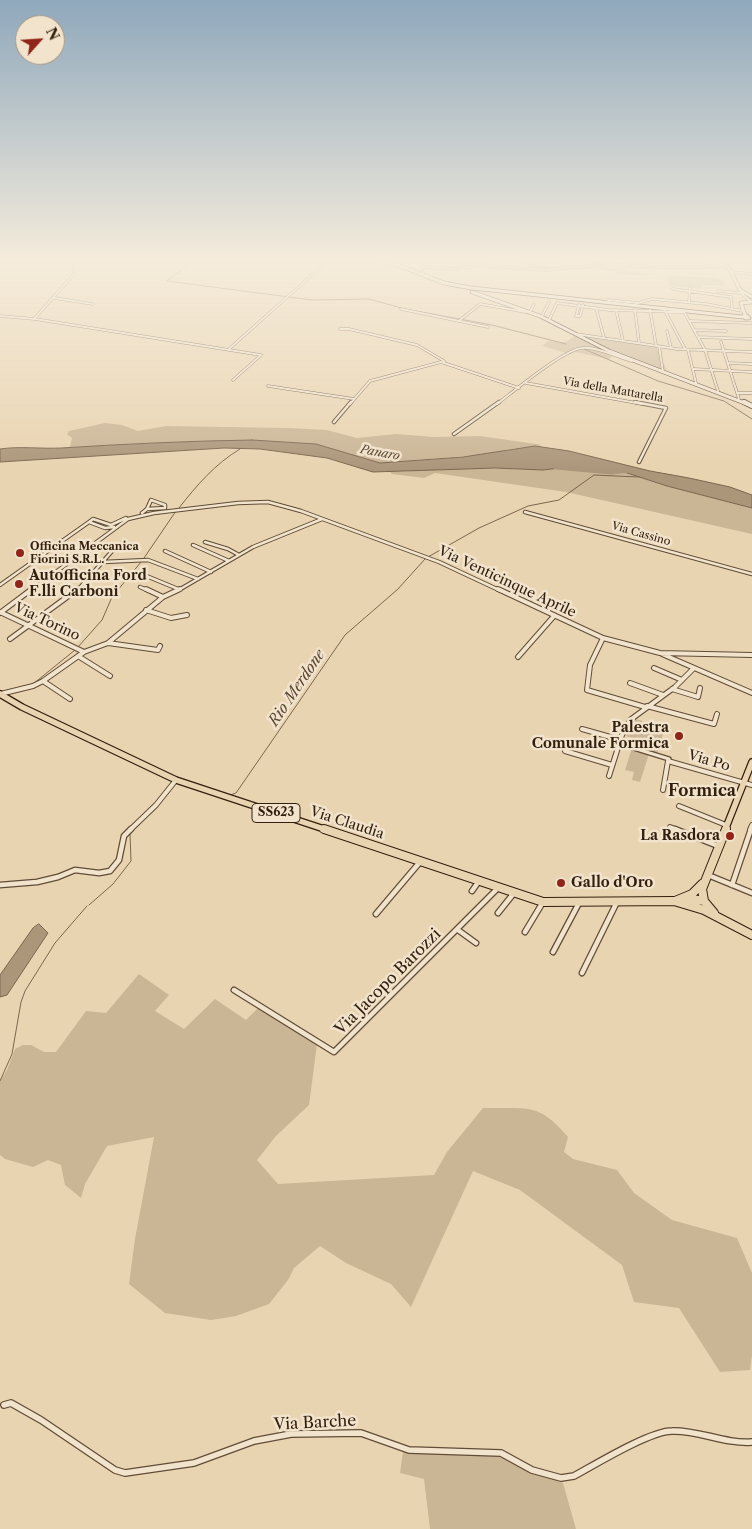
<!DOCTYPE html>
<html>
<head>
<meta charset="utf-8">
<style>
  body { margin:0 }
  #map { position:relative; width:752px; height:1529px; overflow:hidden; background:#e9d4b1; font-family:"Libre Caslon Text",serif }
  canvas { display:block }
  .north { position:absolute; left:15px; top:15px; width:50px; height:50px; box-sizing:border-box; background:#f1e3cc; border:1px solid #a59580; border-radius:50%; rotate:64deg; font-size:14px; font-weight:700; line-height:20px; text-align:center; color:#331f0e }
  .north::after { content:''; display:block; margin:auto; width:18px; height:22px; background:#8f2418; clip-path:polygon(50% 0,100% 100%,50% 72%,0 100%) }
</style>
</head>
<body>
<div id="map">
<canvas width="752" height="1529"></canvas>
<div class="north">N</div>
</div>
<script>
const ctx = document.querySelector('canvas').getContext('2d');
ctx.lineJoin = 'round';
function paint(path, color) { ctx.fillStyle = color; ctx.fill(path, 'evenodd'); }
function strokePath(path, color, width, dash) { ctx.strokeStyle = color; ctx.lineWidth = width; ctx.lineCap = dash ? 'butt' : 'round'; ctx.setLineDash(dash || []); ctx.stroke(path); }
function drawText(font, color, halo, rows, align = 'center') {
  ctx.font = font + ' "Libre Caslon Text",serif'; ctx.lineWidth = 5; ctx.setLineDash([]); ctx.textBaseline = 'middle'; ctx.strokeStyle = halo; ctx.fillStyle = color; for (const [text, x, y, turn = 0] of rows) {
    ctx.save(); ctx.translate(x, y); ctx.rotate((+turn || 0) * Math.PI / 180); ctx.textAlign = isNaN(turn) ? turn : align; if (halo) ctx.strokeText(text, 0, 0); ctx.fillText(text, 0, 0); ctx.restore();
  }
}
paint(new Path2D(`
  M473 257H500L557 268 561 263 582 266 585 261 603 262 609 268 653 275H625L601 269 543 270 521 264 500 263Z
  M668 275C682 277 713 276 724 281L725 286 702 285 701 289 669 286Z
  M577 333 656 345 666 369 664 372 613 356 609 359 575 352 570 354 542 346 548 341C566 343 564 345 577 333Z
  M105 423 122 425 138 431 166 426 289 428 327 430 357 438 396 434 434 437 480 436 543 445 510 449 490 454 380 463 316 444 289 442 213 441 70 447 72 438 67 434 69 431Z
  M568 467 611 472 621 471 667 486 752 508V534L566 492 435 473 424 478 392 474 390 472 478 468 543 470Z
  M636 719 642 721V724L664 730 657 754 633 747 634 739 626 736Z
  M632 748 649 754 640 782 632 780 634 772 625 770Z
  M139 974 169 995 155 1011 184 1029 215 999 246 1020 260 1006 317 1044 309 1105 276 1136 257 1160 278 1184 434 1175 447 1152 483 1108C526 1109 538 1101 568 1137L564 1152 573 1159 617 1170 634 1193 672 1220 737 1238 752 1273V1355L750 1370 720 1372 679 1308 634 1302 622 1265 520 1190 473 1171 411 1307 391 1284 346 1263 320 1246 294 1268 288 1280 269 1304 236 1316 211 1320 165 1313 129 1284 135 1239 154 1137 107 1146 85 1184 81 1198 65 1185 61 1165 48 1160 33 1167 5 1159 0 1155V1081L7 1070 15 1049 23 1045H31L44 1052H56L86 1011 106 1013Z
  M464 1451 496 1455 563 1483 576 1529H430L424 1479 400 1473 403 1452Z`), '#cab595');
const water = new Path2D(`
  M252 440 316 444 380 463 463 457 535 446 569 451 650 471 689 478 730 487 752 495V508L667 486 621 471 611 472 568 467 543 470 495 468 373 472 327 458 260 449 224 448 0 462V449C20 446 41 449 61 448 125 444 188 441 252 440Z
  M39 924 48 933 7 995 0 997V975L33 928Z`);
paint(water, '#ab967a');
strokePath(water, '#7b664f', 1);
strokePath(new Path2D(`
  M198 257 167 281 312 300 369 299 405 309 492 325 566 344
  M584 349 658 381 724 401 752 419
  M179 508C197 485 215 464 240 449
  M428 557 479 528 528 506 559 500 594 475 639 477
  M144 558 176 511
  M78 647 102 620 112 597 141 562
  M4 691 33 684 75 650
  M180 778 207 787
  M230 795 236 793 345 635 398 589 425 559
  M89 905 113 884 131 861 130 834 143 821
  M0 1081 12 1054 21 1002 25 991 55 943 87 906`), '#7b664f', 1);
strokePath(new Path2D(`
  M556 467 611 472 630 470`), '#ab967a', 5);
const pedestrian = new Path2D(`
  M627 746 669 759 668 761`);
const minorFar4 = new Path2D(`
  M549 257C606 264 666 271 724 265
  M732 272 752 274
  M423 275 422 267 456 269 464 264 545 270 588 266 591 264 589 262
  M673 289 731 297 732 308
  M718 291 741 293 751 302
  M54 298 93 304
  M608 300 638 303 652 299 706 304 743 311
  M689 302 690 288
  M579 305 576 316H580L583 305
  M596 308 604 338
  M401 309 488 327
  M616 310 623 341
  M635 310 639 343
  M650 310 656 345
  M665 311 685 349
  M530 312 534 304
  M0 316 35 319 261 355 233 380
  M542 316 549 302
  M34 319 74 274 73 257
  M460 320 480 304 526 312
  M549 320 557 303 609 310 684 312 705 350 718 391
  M690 321 751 323
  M340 329H349L417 345 444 361
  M694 330 726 331
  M667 331 671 348
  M576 334 677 349 752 352
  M698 337 752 339
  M721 342 739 399
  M659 346 663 372
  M229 349 332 257
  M688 350 696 383
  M728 363 752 364
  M694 369 752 372
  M526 383 642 404
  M268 386 354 399
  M738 393H752
  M350 404 370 381 441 362 519 388
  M497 404C514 391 563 350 582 348 594 346 618 357 631 361`);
const minorFar3 = new Path2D(`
  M635 402 666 408 639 462
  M334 422 351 402
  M454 434 499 402
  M151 500 165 505V508L147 509Z
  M525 512 752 574
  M142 513 147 509
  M89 522 93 519 111 525 126 518
  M205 542 228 549 239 555
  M193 545 229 561
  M165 551 211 572
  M103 562 148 560 198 579
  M144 575 178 589
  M0 585 89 522 105 528 114 527
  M140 587 149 591
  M30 591 128 519 154 513 238 503 268 502 301 511 439 562 501 591
  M77 591 113 550 124 542
  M177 591 253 547 322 519`);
const minorFar2 = new Path2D(`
  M146 589 163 597
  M498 589 603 638 660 653 752 655
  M146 610 171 618 187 615
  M0 612 84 652
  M0 613 32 589
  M603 638 590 665 587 690 645 707
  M10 639 78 589
  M108 643 158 650 160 646
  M662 654 752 693
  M78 656 110 676
  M518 657 554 616
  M654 668 682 680
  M43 681 70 699
  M630 683 663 695
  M672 689 698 697 700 688
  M0 694 33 686 43 681 84 652 108 643 163 597 180 589
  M647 706 714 724 717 714
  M582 729 621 740
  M565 751 612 765
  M609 776 622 735 630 720 675 687 693 669
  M663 790 668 761 752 785
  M679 806 726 825
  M670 827 678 830
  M130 830 156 805 176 780
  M750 830 752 825`);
const minorFar1 = new Path2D(`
  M675 829 718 846
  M708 875 752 893
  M0 885 37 882 58 877 75 870 99 873 110 871 119 860 124 836 131 829
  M732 885 751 829
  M472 891 479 881
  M498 913 514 893
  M376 914 420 862
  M458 930 476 943
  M525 932 543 902
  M553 952 579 903
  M582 973 617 902
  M234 990 334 1052 498 888`);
const minor = new Path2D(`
  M4 1405 11 1403 41 1420 115 1470 125 1473 194 1463 254 1441 291 1434 361 1433 409 1450 501 1453 532 1470 561 1478 574 1476C596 1464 650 1431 672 1431 699 1430 724 1444 752 1442`);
const tertiary = new Path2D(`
  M707 257 729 268 740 290 752 297
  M745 315 741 303 752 302`);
const secondaryFar1 = new Path2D(`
  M377 257 444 283 471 288
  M472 288 742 317
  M472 292 540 316 609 351 747 404
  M743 316H747L749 318H745Z`);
const secondary = new Path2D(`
  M744 402 752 406`);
const primaryFar1 = new Path2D(`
  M0 694 22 707 176 780 327 830
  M725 830 752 762`);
const primary = new Path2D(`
  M324 829 543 902 674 901 704 910 752 935
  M685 898 704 901
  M675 901 692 894 702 884
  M714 913 704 901 702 889 726 829`);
strokePath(pedestrian, '#604c37', 5.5);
strokePath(minorFar4, '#604c37', 3);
strokePath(minorFar3, '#604c37', 4.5);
strokePath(minorFar2, '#604c37', 6);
strokePath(minorFar1, '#604c37', 7);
strokePath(minor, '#604c37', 8);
strokePath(tertiary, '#604c37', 4.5);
strokePath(secondaryFar1, '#331f0e', 4.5);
strokePath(secondary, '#331f0e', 6);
strokePath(primaryFar1, '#331f0e', 8);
strokePath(primary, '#331f0e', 10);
strokePath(pedestrian, '#f1e3cc', 3);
strokePath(minorFar4, '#f1e3cc', 2);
strokePath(minorFar3, '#f1e3cc', 2.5);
strokePath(minorFar2, '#f1e3cc', 4);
strokePath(minorFar1, '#f1e3cc', 4.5);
strokePath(minor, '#f1e3cc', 5.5);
strokePath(tertiary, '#f1e3cc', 3);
strokePath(secondaryFar1, '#f1e3cc', 3);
strokePath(secondary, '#f1e3cc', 4.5);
strokePath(primaryFar1, '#e9d4b1', 5.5);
strokePath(primary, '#e9d4b1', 8);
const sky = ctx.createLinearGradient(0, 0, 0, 471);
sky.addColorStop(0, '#8fa8bc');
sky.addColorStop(0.55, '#f5ecdc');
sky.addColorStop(1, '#f5ecdc00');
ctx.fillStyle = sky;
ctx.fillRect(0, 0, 752, 471);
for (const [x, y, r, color] of [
  [20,553,5,"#8f2418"],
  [19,584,5,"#8f2418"],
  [679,736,5,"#8f2418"],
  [730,836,5,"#8f2418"],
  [561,883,5,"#8f2418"]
]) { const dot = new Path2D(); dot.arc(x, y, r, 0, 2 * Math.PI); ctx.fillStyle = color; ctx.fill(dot); strokePath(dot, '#f1e3cc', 2); }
drawText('11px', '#331f0e', '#f1e3cc', [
  ["Via della Mattarella",613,390,10],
  ["Via Cassino",641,534,16]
]);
drawText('bold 11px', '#331f0e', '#f1e3cc', [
  ["Officina Meccanica",30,547],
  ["Fiorini S.R.L.",30,560]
], 'left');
drawText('italic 12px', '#5d4934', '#f1e3cc', [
  ["Panaro",380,453,10]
]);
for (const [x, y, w] of [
  [276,813,48]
]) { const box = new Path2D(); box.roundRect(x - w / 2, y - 9.5, w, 19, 4); ctx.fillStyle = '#f1e3cc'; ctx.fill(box); strokePath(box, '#331f0e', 1); }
drawText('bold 12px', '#331f0e', null, [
  ["SS623",276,813]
]);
drawText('bold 14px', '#331f0e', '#f1e3cc', [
  ["Autofficina Ford",29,576],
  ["F.lli Carboni",29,592],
  ["Palestra",669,728,"right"],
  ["Comunale Formica",669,744,"right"],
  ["La Rasdora",720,836,"right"],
  ["Gallo d'Oro",571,883]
], 'left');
drawText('14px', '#331f0e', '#f1e3cc', [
  ["Via Venticinque Aprile",507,582,25],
  ["Via Torino",47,622,25],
  ["Via Po",709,761,16],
  ["Via Claudia",347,823,18]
]);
drawText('italic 15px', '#5d4934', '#f1e3cc', [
  ["Rio Merdone",297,688,-56]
]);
drawText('bold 16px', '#331f0e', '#f1e3cc', [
  ["Formica",702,791]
]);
drawText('16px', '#331f0e', '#f1e3cc', [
  ["Via Jacopo Barozzi",388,982,-45],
  ["Via Barche",315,1423,-3]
]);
</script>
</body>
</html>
